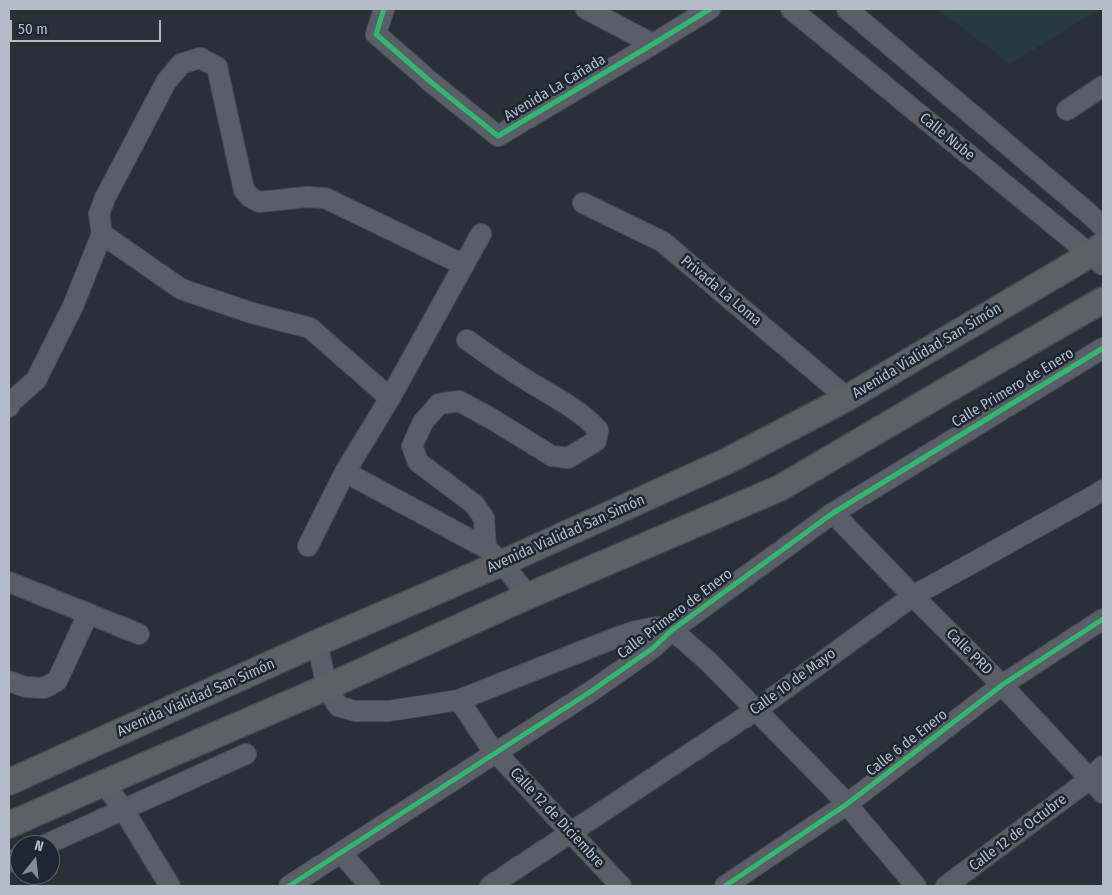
<!DOCTYPE html>
<html>
<head>
<meta charset="utf-8">
<style>
  body { margin:0 }
  #map { position:relative; width:1112px; height:895px; overflow:hidden; background:#2a3038; font-family:"Fira Sans Condensed",sans-serif }
  canvas { display:block }
  .frame { position:absolute; inset:0; border:10px solid #b4bcc9; pointer-events:none }
  .north { position:absolute; left:10px; top:835px; width:50px; height:50px; box-sizing:border-box; background:#1d2633; border:1px solid #59626f; border-radius:50%; rotate:16deg; font-size:14px; font-weight:700; line-height:20px; text-align:center; color:#b4bcc9 }
  .north::after { content:''; display:block; margin:auto; width:18px; height:22px; background:#848b96; clip-path:polygon(50% 0,100% 100%,50% 72%,0 100%) }
  .scale { position:absolute; left:10px; top:20px; width:151px; height:22px; box-sizing:border-box; border:2px solid #b4bcc9; border-top:0; padding-left:6px; font-size:15px; line-height:18px; white-space:nowrap; color:#b4bcc9; -webkit-text-stroke:4px #1d2633; paint-order:stroke }
</style>
</head>
<body>
<div id="map">
<canvas width="1112" height="895"></canvas>
<div class="frame"></div>
<div class="north">N</div>
<div class="scale">50 m</div>
</div>
<script>
const ctx = document.querySelector('canvas').getContext('2d');
ctx.lineJoin = 'round';
function paint(path, color) { ctx.fillStyle = color; ctx.fill(path, 'evenodd'); }
function strokePath(path, color, width, dash) { ctx.strokeStyle = color; ctx.lineWidth = width; ctx.lineCap = dash ? 'butt' : 'round'; ctx.setLineDash(dash || []); ctx.stroke(path); }
function drawText(font, color, halo, rows, align = 'center') {
  ctx.font = font + ' "Fira Sans Condensed",sans-serif'; ctx.lineWidth = 5; ctx.setLineDash([]); ctx.textBaseline = 'middle'; ctx.strokeStyle = halo; ctx.fillStyle = color; for (const [text, x, y, turn = 0] of rows) {
    ctx.save(); ctx.translate(x, y); ctx.rotate((+turn || 0) * Math.PI / 180); ctx.textAlign = isNaN(turn) ? turn : align; if (halo) ctx.strokeText(text, 0, 0); ctx.fillText(text, 0, 0); ctx.restore();
  }
}
paint(new Path2D(`
  M937 9H1100L1010 64Z`), '#273a3e');
const minor = new Path2D(`
  M384 9 376 34 432 83 498 136 653 44 710 9
  M586 9 653 44
  M791 9 1103 265
  M847 9 1087 212 1103 227
  M1067 110 1103 86
  M583 203 663 242 847 398
  M467 340C486 353 505 367 525 379 548 394 580 409 598 430L596 441 568 458 552 456 492 419 459 401 439 404 423 422 412 446 418 462 474 504 484 518 486 548
  M390 398 310 328 252 313 181 289 102 234 99 214 105 198 166 82 181 64 200 58 217 67 244 190 250 197 259 202 307 197 325 198 464 265
  M9 407 11 402 36 380 73 306 102 234
  M345 472 486 548 502 563 528 596
  M833 513 913 596 1002 685 1103 793
  M308 546 345 472 390 398 481 234
  M9 582 139 634
  M672 630 709 662 838 794 916 886
  M317 643 327 687 338 706 355 711H389L459 700 610 640 636 631 657 627 672 630
  M9 681 25 687 44 688 57 681 88 614
  M459 700 489 745 570 832 621 886
  M104 783 123 809 170 886
  M45 845 246 754
  M341 853 370 886
  M9 862 20 857
  M289 886 590 692 653 648 672 630 833 513 1103 348
  M490 886 756 710 913 596 1095 495 1103 490
  M725 886 847 804 1002 685 1103 619
  M946 886 1090 779 1103 766`);
const major = new Path2D(`
  M9 782 317 643 502 563 727 461 847 398 1091 254 1103 245
  M9 825 104 783 327 687 528 596 780 488 945 391 1103 300`);
strokePath(minor, '#484c53', 22);
strokePath(major, '#484c55', 28);
strokePath(minor, '#5a5e66', 20);
strokePath(major, '#5c6168', 25);
strokePath(new Path2D(`
  M384 9 376 34 432 83 498 136 653 44 710 9
  M289 886 590 692 653 648 672 630 833 513 1103 348
  M725 886 847 804 1002 685 1103 619`), '#33b770', 5);
drawText('15px', '#b4bcc9', '#1d2633', [
  ["Avenida La Cañada",555,88,-31],
  ["Calle Nube",947,137,39],
  ["Privada La Loma",721,291,40],
  ["Avenida Vialidad San Simón",927,351,-31],
  ["Calle Primero de Enero",1013,388,-31],
  ["Avenida Vialidad San Simón",566,534,-24],
  ["Calle Primero de Enero",675,614,-37],
  ["Calle PRD",969,652,45],
  ["Calle 10 de Mayo",793,682,-36],
  ["Avenida Vialidad San Simón",196,698,-24],
  ["Calle 6 de Enero",907,743,-38],
  ["Calle 12 de Diciembre",557,818,47],
  ["Calle 12 de Octubre",1018,833,-37]
]);
</script>
</body>
</html>
